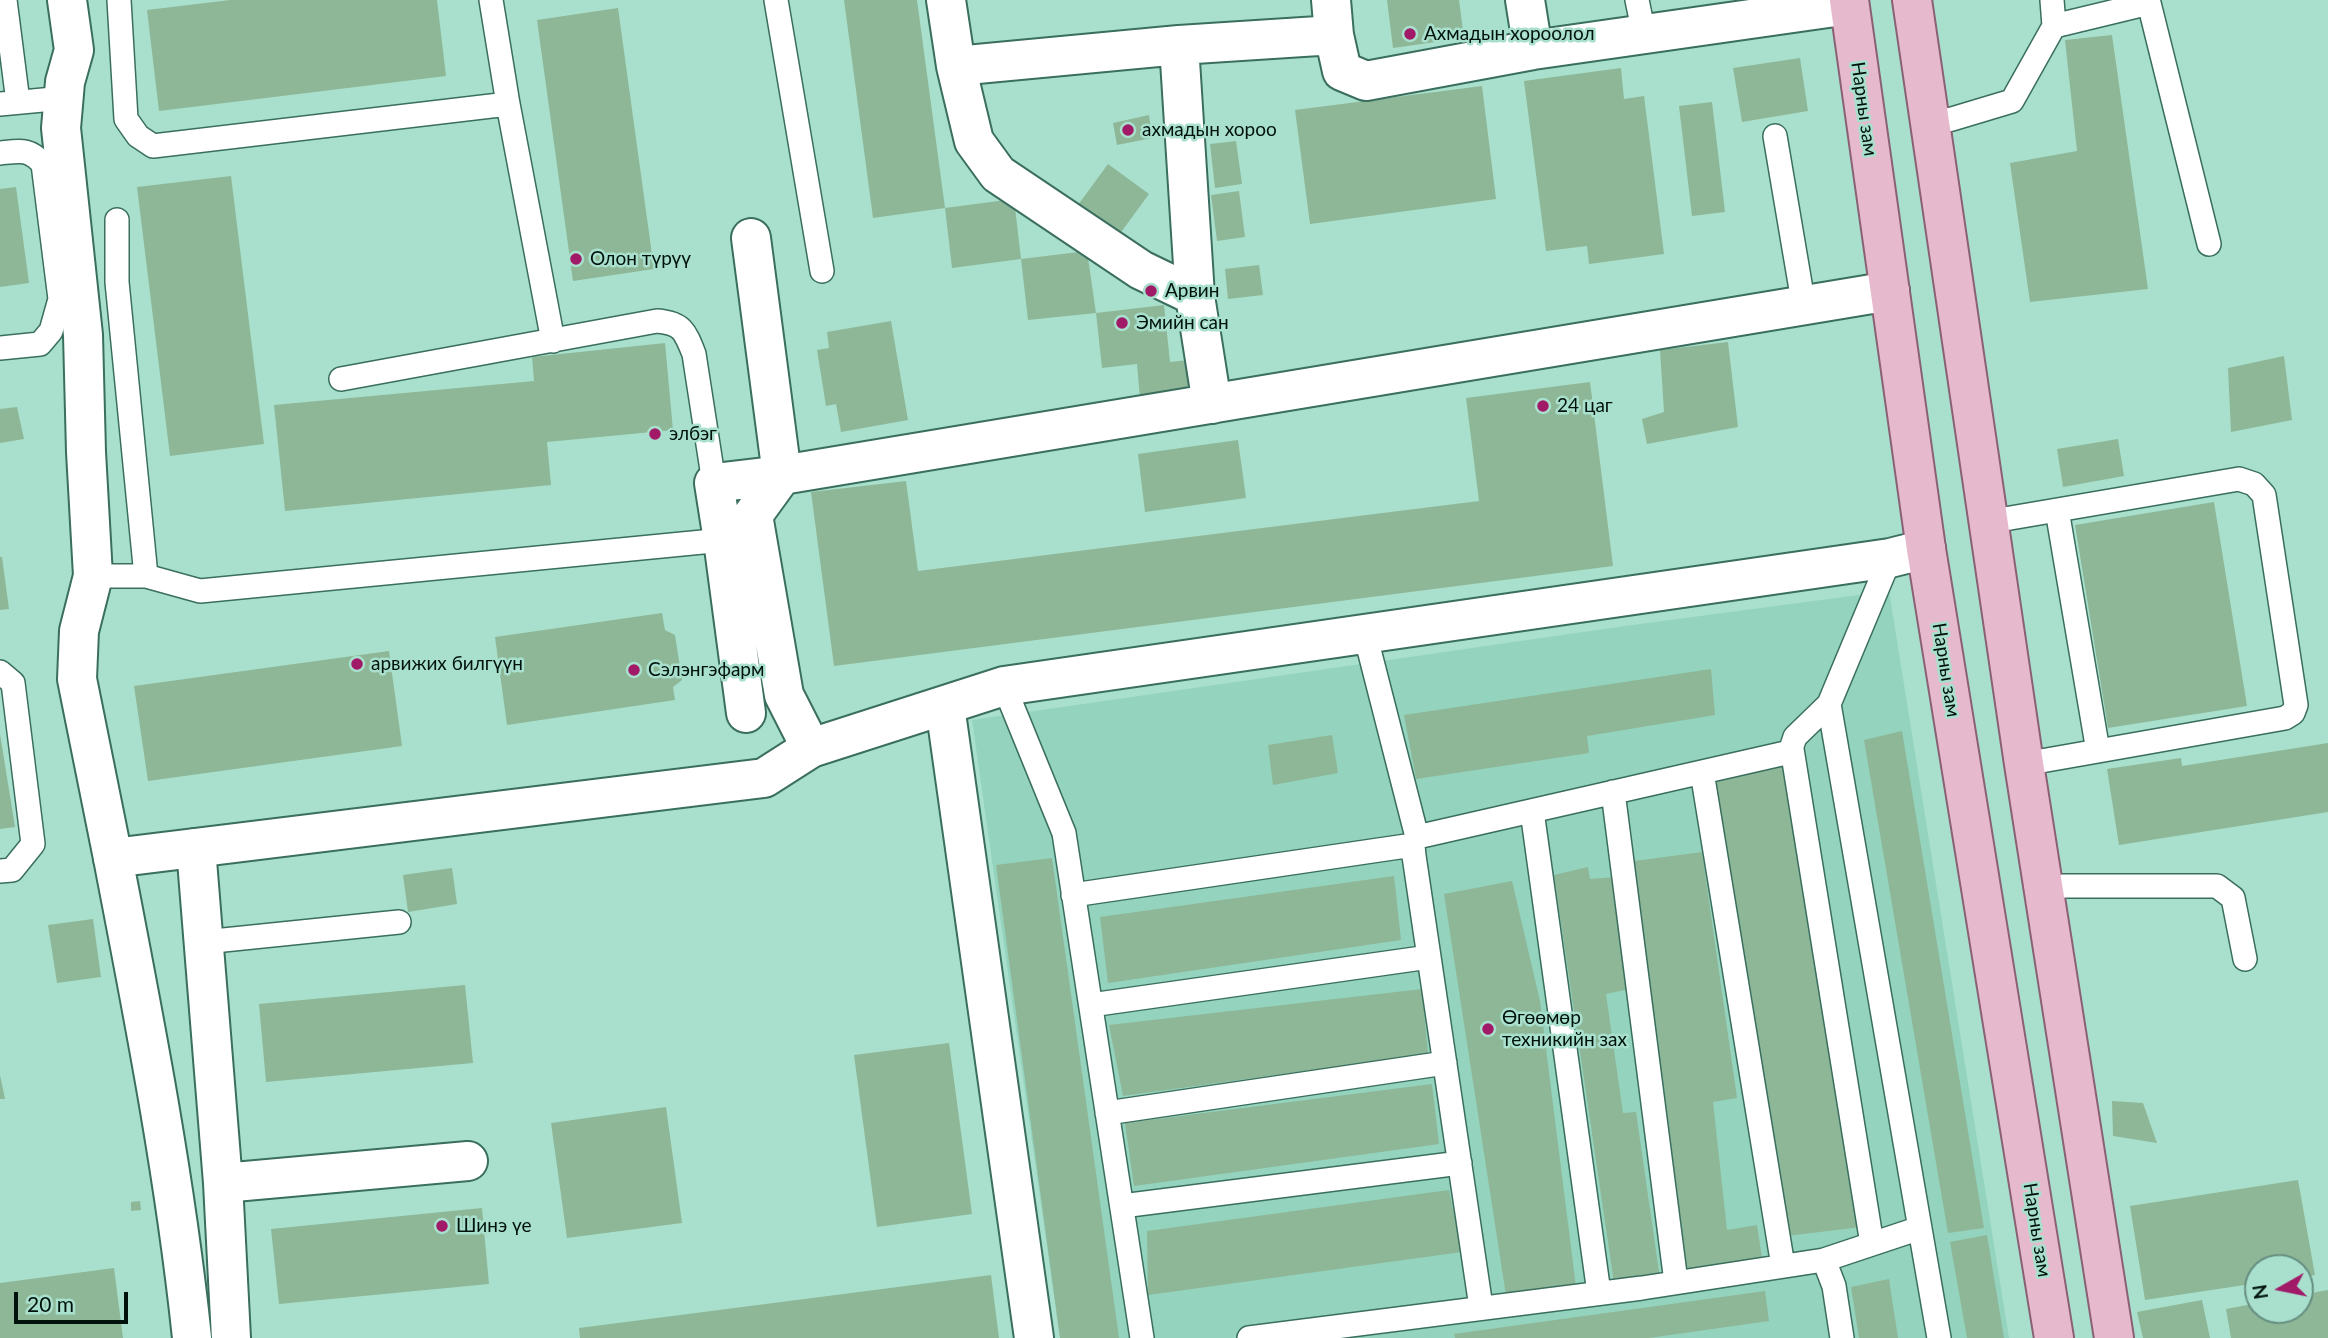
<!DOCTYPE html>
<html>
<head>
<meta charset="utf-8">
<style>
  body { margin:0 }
  #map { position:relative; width:2328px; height:1338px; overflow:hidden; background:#a8e0cd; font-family:Lato,sans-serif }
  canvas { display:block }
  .north { position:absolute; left:2244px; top:1254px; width:70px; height:70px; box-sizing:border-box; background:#a8e0cd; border:2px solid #658e80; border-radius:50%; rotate:261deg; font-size:19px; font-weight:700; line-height:28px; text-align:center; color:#00120c }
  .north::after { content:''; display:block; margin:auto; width:24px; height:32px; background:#a11a68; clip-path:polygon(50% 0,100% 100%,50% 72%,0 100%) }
  .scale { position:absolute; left:14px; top:1292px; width:114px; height:32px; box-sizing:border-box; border:4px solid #00120c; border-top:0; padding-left:9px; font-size:21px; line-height:24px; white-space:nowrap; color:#00120c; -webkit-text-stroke:5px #a8e0cd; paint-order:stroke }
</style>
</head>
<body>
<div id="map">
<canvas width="2328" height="1338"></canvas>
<div class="north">N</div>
<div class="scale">20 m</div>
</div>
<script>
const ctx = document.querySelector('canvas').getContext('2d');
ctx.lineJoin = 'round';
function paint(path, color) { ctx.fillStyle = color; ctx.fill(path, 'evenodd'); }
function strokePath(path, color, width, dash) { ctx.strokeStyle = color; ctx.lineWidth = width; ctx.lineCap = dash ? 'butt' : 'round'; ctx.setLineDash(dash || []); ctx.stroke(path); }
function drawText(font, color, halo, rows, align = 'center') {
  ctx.font = font + ' Lato,sans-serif'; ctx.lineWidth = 5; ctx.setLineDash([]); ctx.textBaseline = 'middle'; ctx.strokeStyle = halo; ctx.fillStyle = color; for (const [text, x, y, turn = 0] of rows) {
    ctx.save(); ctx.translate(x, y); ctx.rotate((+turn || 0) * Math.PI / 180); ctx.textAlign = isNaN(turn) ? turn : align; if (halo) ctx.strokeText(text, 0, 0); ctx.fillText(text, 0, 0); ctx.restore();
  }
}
paint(new Path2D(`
  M1889 591 2009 1338H1060L972 720 1625 626Z`), '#94d3be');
paint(new Path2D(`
  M230 0H437L446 76 159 111 147 10Z
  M844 0H917L945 208 873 218Z
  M1387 0H1459L1464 38 1393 48Z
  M618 8 654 269 573 281 537 20Z
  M2112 35 2148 289 2030 302 2010 163 2077 151 2065 40Z
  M1800 58 1808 111 1742 122 1733 68Z
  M1621 68 1624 99 1644 96 1664 254 1589 264 1587 246 1546 251 1524 81Z
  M1482 86 1496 199 1310 224 1295 110Z
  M1712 102 1725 212 1692 216 1679 106Z
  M1149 115 1152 138 1117 145 1113 123Z
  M1236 141 1242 184 1215 188 1210 144Z
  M1108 164 1149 194 1119 235 1078 205Z
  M231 176 264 444 170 456 137 187Z
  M16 187 29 283 0 287V189Z
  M1239 191 1245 237 1217 241 1211 195Z
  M1014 199 1021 259 1087 251 1096 313 1028 320 1021 259 952 268 945 208Z
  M1259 265 1263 295 1228 299 1225 269Z
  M1164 305 1170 362 1190 360 1193 393 1140 399 1137 364 1102 368 1096 313Z
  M891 321 908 420 841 432 836 404 826 406 817 350 829 348 827 332Z
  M1728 342 1738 427 1647 444 1642 419 1664 412 1660 350Z
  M665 343 673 430 547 442 551 485 285 511 274 405 534 381 532 357Z
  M2284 356 2292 420 2231 432 2228 368Z
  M1590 382 1613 566 834 666 811 492 906 481 918 571 1479 501 1466 398Z
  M17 407 24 439 0 443V409Z
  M2118 439 2124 476 2063 487 2057 449Z
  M1238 440 1246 498 1145 512 1138 454Z
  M2214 502 2247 706 2108 728 2075 525Z
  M0 557H2L9 609 0 610Z
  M662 613 665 630 675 635 682 680 673 687 675 700 507 725 495 637Z
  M389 651 402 746 148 781 134 686Z
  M1711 669 1715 715 1587 736 1589 753 1416 779 1404 715Z
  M1902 731 1984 1228 1948 1233 1864 740Z
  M0 734 15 827 0 829Z
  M1332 735 1338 773 1273 785 1268 745Z
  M2328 743V812L2119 845 2107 769 2181 758 2182 766Z
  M1783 762 1861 1227 1787 1236 1714 778Z
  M1702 852 1737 1098 1713 1102 1727 1230 1757 1225 1763 1265 1688 1276 1634 861Z
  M1052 858 1119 1338H1060L996 865Z
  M1588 867 1590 879 1616 877 1634 988 1606 994 1623 1113 1636 1112 1660 1279 1614 1283 1554 875Z
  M452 868 457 904 408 912 403 875Z
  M1394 876 1401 940 1108 983 1100 917Z
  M1512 881 1540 1001 1576 1287 1507 1302 1444 894Z
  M93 919 101 977 57 983 48 925Z
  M465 985 473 1063 266 1082 259 1004Z
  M1422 989 1428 1054 1123 1096 1109 1025Z
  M949 1043 972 1214 877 1227 854 1055Z
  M0 1075 5 1099H0Z
  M1432 1084 1439 1144 1134 1186 1125 1123Z
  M2112 1101 2143 1103 2157 1143 2113 1136Z
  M666 1107 682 1223 567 1238 551 1123Z
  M2298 1180 2315 1275 2300 1277V1268H2258V1283L2145 1300 2130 1206Z
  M1449 1190 1462 1252 1148 1295 1147 1231Z
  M140 1201 141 1210 131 1211V1202Z
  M482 1208 489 1284 279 1304 271 1229Z
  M1987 1235 2004 1338H1967L1950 1242Z
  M114 1268 123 1338H0V1283Z
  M991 1275 999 1338H580L579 1328Z
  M1889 1279 1898 1338H1859L1851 1287Z
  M2328 1290V1338H2231L2226 1309 2258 1303V1310H2300V1295Z
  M1765 1291 1769 1321 1649 1338H1455L1454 1334Z
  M2202 1300 2210 1338H2143L2137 1312Z`), '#8eb797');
const lane = new Path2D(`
  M5 0 18 102
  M119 0 126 119 138 136 153 146 508 104
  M491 0 508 104 553 341
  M776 0 822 271
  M1637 0 1644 34
  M2149 3 2209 244
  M2054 26 2149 3 2148 0
  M0 104 64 98
  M1929 124 1952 119 2012 101 2054 26 2052 0
  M1775 136 1804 307
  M0 153C20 151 29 148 43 164L60 299 51 331 40 344 0 348
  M117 220V282L146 576
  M341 379 657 321C682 323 685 331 694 354L714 483
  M1987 522 2239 479 2254 484 2264 495 2296 705 2293 713 2285 718 2098 751 2057 510
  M93 576H146L200 591 723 540
  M1365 634 1417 837
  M0 672 13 683 33 844 12 870 0 871
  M1004 686 1064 833 1142 1338
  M1829 704 1939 1338
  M1792 749 1872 1244
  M2024 764 2098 751
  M1702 772 1783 1266
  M1613 792 1676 1282
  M1532 811 1599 1293
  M2044 892 2063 886H2217L2233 898 2245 959
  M1073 895 1413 845
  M204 942 399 922
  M1091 1005 1429 957
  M1107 1113 1445 1063
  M1122 1206 1460 1163
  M1824 1260 1920 1228
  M1481 1307 1414 856 1413 845 1417 837 1790 752 1795 737 1829 704 1890 558
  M1249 1338 1642 1288 1824 1260 1834 1286 1842 1338`);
const street = new Path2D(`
  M67 0 74 50 65 82 61 128 83 335 86 452 93 576 79 631 77 679 113 858
  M946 0 956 66 974 141 998 174 1141 270 1195 296
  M1331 0 1334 35
  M1525 0 1533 50
  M956 66 1179 45
  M751 238 782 475 753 515 784 695 811 748
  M1212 404 1195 296 1179 45 1334 35 1342 71 1366 81 1533 50 1849 5
  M945 706 1034 1338
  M746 713 723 540 714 483 782 475 1890 291
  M196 848 223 1183 231 1338
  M223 1183 468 1161`);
const secondary = new Path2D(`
  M192 1338C175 1176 144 1018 113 858L764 778 811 748 1004 686 1890 558 1926 549`);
const primary = new Path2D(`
  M1849 0 1926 549 2054 1338
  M1912 0 2024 764 2114 1338`);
strokePath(lane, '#3a6e5e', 26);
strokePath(street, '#3a6e5e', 42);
strokePath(secondary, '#3a6e5e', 42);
strokePath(primary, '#8a6174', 42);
strokePath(lane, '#fff', 23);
strokePath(street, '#fff', 38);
strokePath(secondary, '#fff', 38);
strokePath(primary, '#e6b9cd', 38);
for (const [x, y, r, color] of [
  [1410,34,7,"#a11a68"],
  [1128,130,7,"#a11a68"],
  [576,259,7,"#a11a68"],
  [1151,291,7,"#a11a68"],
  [1122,323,7,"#a11a68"],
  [1543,406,7,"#a11a68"],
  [655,434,7,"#a11a68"],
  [357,664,7,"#a11a68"],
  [634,670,7,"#a11a68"],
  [1488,1029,7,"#a11a68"],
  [442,1226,7,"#a11a68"]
]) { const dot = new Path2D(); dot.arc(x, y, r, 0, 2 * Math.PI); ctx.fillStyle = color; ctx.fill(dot); strokePath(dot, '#a8e0cd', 2.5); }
drawText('19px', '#00120c', '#a8e0cd', [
  ["Ахмадын хороолол",1424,34],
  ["ахмадын хороо",1142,130],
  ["Олон түрүү",590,259],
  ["Арвин",1165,291],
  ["Эмийн сан",1136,323],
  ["24 цаг",1557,406],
  ["элбэг",669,434],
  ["арвижих билгүүн",371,664],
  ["Сэлэнгэфарм",648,670],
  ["Өгөөмөр",1502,1018],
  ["техникийн зах",1502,1040],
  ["Шинэ үе",456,1226]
], 'left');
drawText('19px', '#00120c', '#a8e0cd', [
  ["Нарны зам",1864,109,82],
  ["Нарны зам",1946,670,81],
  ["Нарны зам",2037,1230,81]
]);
</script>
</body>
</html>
